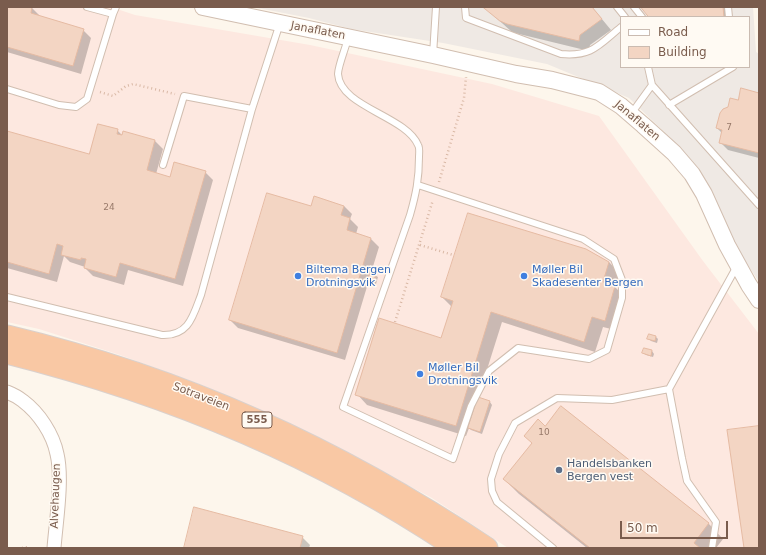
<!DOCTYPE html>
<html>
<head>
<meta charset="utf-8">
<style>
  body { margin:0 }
  #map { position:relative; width:766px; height:555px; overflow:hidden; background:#fdf6ec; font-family:"DejaVu Sans",sans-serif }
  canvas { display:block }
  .frame { position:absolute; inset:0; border:8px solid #7a5c4d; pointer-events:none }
  .legend { position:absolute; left:620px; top:16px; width:130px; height:52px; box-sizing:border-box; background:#fffaf3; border:1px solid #cabbb1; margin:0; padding:5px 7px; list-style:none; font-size:12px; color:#7a5c4d }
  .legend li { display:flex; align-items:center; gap:8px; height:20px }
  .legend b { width:20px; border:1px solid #cabbb1 }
  .scale { position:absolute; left:620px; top:521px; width:108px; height:18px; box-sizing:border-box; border:2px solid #7a5c4d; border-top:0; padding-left:5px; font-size:12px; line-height:14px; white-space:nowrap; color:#7a5c4d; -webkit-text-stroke:3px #fffaf3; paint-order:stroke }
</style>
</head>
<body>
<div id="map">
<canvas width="766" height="555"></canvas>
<div class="frame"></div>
<ul class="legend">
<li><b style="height:5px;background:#fff"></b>Road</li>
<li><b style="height:11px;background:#f3d5c3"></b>Building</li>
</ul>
<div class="scale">50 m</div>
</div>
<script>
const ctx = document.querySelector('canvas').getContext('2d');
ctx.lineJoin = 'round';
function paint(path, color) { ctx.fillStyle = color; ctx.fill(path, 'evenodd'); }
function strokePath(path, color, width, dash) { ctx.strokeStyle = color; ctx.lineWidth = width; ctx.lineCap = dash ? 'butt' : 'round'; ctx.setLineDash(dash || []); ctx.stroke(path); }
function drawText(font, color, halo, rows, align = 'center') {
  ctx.font = font + ' "DejaVu Sans",sans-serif'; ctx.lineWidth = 3; ctx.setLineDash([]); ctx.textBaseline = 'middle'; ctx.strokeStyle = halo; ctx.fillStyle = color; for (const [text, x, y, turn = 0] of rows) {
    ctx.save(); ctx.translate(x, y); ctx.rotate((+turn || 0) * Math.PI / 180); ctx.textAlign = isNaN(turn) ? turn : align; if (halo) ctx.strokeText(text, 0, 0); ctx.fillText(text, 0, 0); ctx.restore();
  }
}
paint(new Path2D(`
  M7 7H111L135 15 310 45 492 84 599 116 703 261 759 334V548H508L432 498 311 434 202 385 120 355 39 329 7 322Z`), '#fde8e0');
paint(new Path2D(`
  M253 7H753L756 52 759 54V282L740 253 716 202 686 157 663 131 629 98 547 64 443 43 351 29 309 18ZM621 17H749V67H621Z`), '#efe9e4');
paint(new Path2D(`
  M7 7H28L32 8 40 16 83 30 91 38 81 74 7 52Z
  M484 7H592L611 30 590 45 589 51 519 34 512 32Z
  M642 7H730L732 17H650Z
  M759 94V158L728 150 720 142 722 133 717 128 738 101Z
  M117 130 123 136 155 141 163 149 156 174 170 178 205 172 213 180 183 286 128 270 124 285 93 276 85 268V267L70 262 64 256 57 282 7 268V132L90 156Z
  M344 206 352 214 350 219 358 227 356 234 371 239 379 247 371 273 378 277 376 284 369 280 345 360 238 328 230 320 311 207Z
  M609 262 619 273 615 287 625 297 615 330 603 327 595 352 502 322 478 398 490 402 492 405 482 434 471 430 469 428 466 436 367 405 357 394 442 339 452 307 442 297Z
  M650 335 656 337 658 339 657 343 651 341 649 339Z
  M652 351 654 354 653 357 646 355 643 353Z
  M561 407 709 524 723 539 716 548H587L519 494 504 479Z
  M302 537 310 545 309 548H185Z`), '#0003');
const building = new Path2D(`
  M7 7H32L31 13 84 29 73 66 7 47Z
  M483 7H592L602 19 580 35 579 41 507 24 500 21Z
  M641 7H723L724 17H649Z
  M741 88 759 93V153L719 143 722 130 716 128 720 113 723 109 728 107 730 98 738 100Z
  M98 124 118 129 117 134 122 135 123 131 155 140 147 170 170 177 174 162 206 171 175 279 120 263 116 277 84 268 86 259 81 258V260L61 255 63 246 57 244 49 274 7 262V131L89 154Z
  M267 193 311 206 314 196 344 206 341 215 350 218 347 230 371 238 337 353 229 320Z
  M468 213 586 249 609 262 603 282 615 286 605 321 592 317 584 342 491 312 456 426 355 395 379 318 441 338 453 301 441 297Z
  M370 272 376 274 373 282 368 281Z
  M649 334 656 336 655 341 647 339Z
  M644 348 652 350 651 356 642 353Z
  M478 397 490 401 480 432 468 428Z
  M561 406 709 523 694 543 700 548H590L503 479 532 443 524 436 538 419 545 426Z
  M759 426V548H744L727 430Z
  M194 507 303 536 300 548H184Z`);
paint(building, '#f3d5c3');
strokePath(building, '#e6bba3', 1);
const service = new Path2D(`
  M87 7 113 14
  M465 7 466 18 561 54C592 57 599 45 621 27
  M617 7 625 17
  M634 7 642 17
  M728 7 729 17
  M348 38C346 47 338 66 338 74 340 107 406 116 418 145 420 148 419 154 419 157 419 179 416 194 410 215L343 407 453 459 471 406 489 371 518 348 589 359 607 350 622 298V280L614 259 583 239 418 185
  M433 55 436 7
  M652 85 759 205
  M7 89 59 105 76 107 87 99 113 14 116 7
  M669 105 733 67
  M631 114 652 85 648 67
  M163 165 184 96 252 109
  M7 297 162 335C189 336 193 316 201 295L252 109 280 23
  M553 548 497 502 492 491 491 479 499 454 515 423 557 398 612 400 669 389
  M712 548 716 522 687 481 682 458 669 389 737 266`);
const minor = new Path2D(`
  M7 392C12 394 18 397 23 401 39 413 53 434 57 454 63 479 56 522 54 548`);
const tertiary = new Path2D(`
  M203 7 433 55 516 74 552 80 599 92 621 106 643 125 674 153 692 174 704 194 727 245 749 285 759 300`);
const trunk = new Path2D(`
  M7 336C183 378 337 448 487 548
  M7 353C166 393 320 456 456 548`);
strokePath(service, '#d1beb0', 8);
strokePath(minor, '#d1beb0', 15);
strokePath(tertiary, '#d1beb0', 18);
strokePath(trunk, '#dad1cd', 23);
strokePath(new Path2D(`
  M100 92 113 96 126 86 133 84 175 94
  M439 182 464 98 466 77
  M420 245 453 255
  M395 322 433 200
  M22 548 28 547V548`), '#d9b8a5', 2.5, [1, 3]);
strokePath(service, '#fff', 6);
strokePath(minor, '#fff', 13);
strokePath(tertiary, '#fff', 16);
strokePath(trunk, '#f9c8a4', 21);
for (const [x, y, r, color] of [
  [298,276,4,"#3f7fe0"],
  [524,276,4,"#3f7fe0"],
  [420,374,4,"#3f7fe0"],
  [559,470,4,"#5c6f8a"]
]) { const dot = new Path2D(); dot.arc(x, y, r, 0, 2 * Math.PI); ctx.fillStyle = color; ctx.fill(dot); strokePath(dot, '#fffaf3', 1.5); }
drawText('9px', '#987a6a', null, [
  ["7",729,128],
  ["24",109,208],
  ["10",544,433]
]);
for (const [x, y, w] of [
  [257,420,30]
]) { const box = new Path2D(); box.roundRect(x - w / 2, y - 8, w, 16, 3); ctx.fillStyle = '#fffaf3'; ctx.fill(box); strokePath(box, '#7a5c4d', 1); }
drawText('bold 10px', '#7a5c4d', null, [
  ["555",257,420]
]);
drawText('11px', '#7a5c4d', '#fffaf3', [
  ["Janaflaten",318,31,11],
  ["Janaflaten",637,121,40],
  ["Sotraveien",201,397,21],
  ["Alvehaugen",56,496,-88]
]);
drawText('11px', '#366cbe', '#fffaf3', [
  ["Biltema Bergen",306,270],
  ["Drotningsvik",306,283],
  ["Møller Bil",532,270],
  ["Skadesenter Bergen",532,283],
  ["Møller Bil",428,368],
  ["Drotningsvik",428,381]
], 'left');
drawText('11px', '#4e5e75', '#fffaf3', [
  ["Handelsbanken",567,464],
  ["Bergen vest",567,477]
], 'left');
</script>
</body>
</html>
